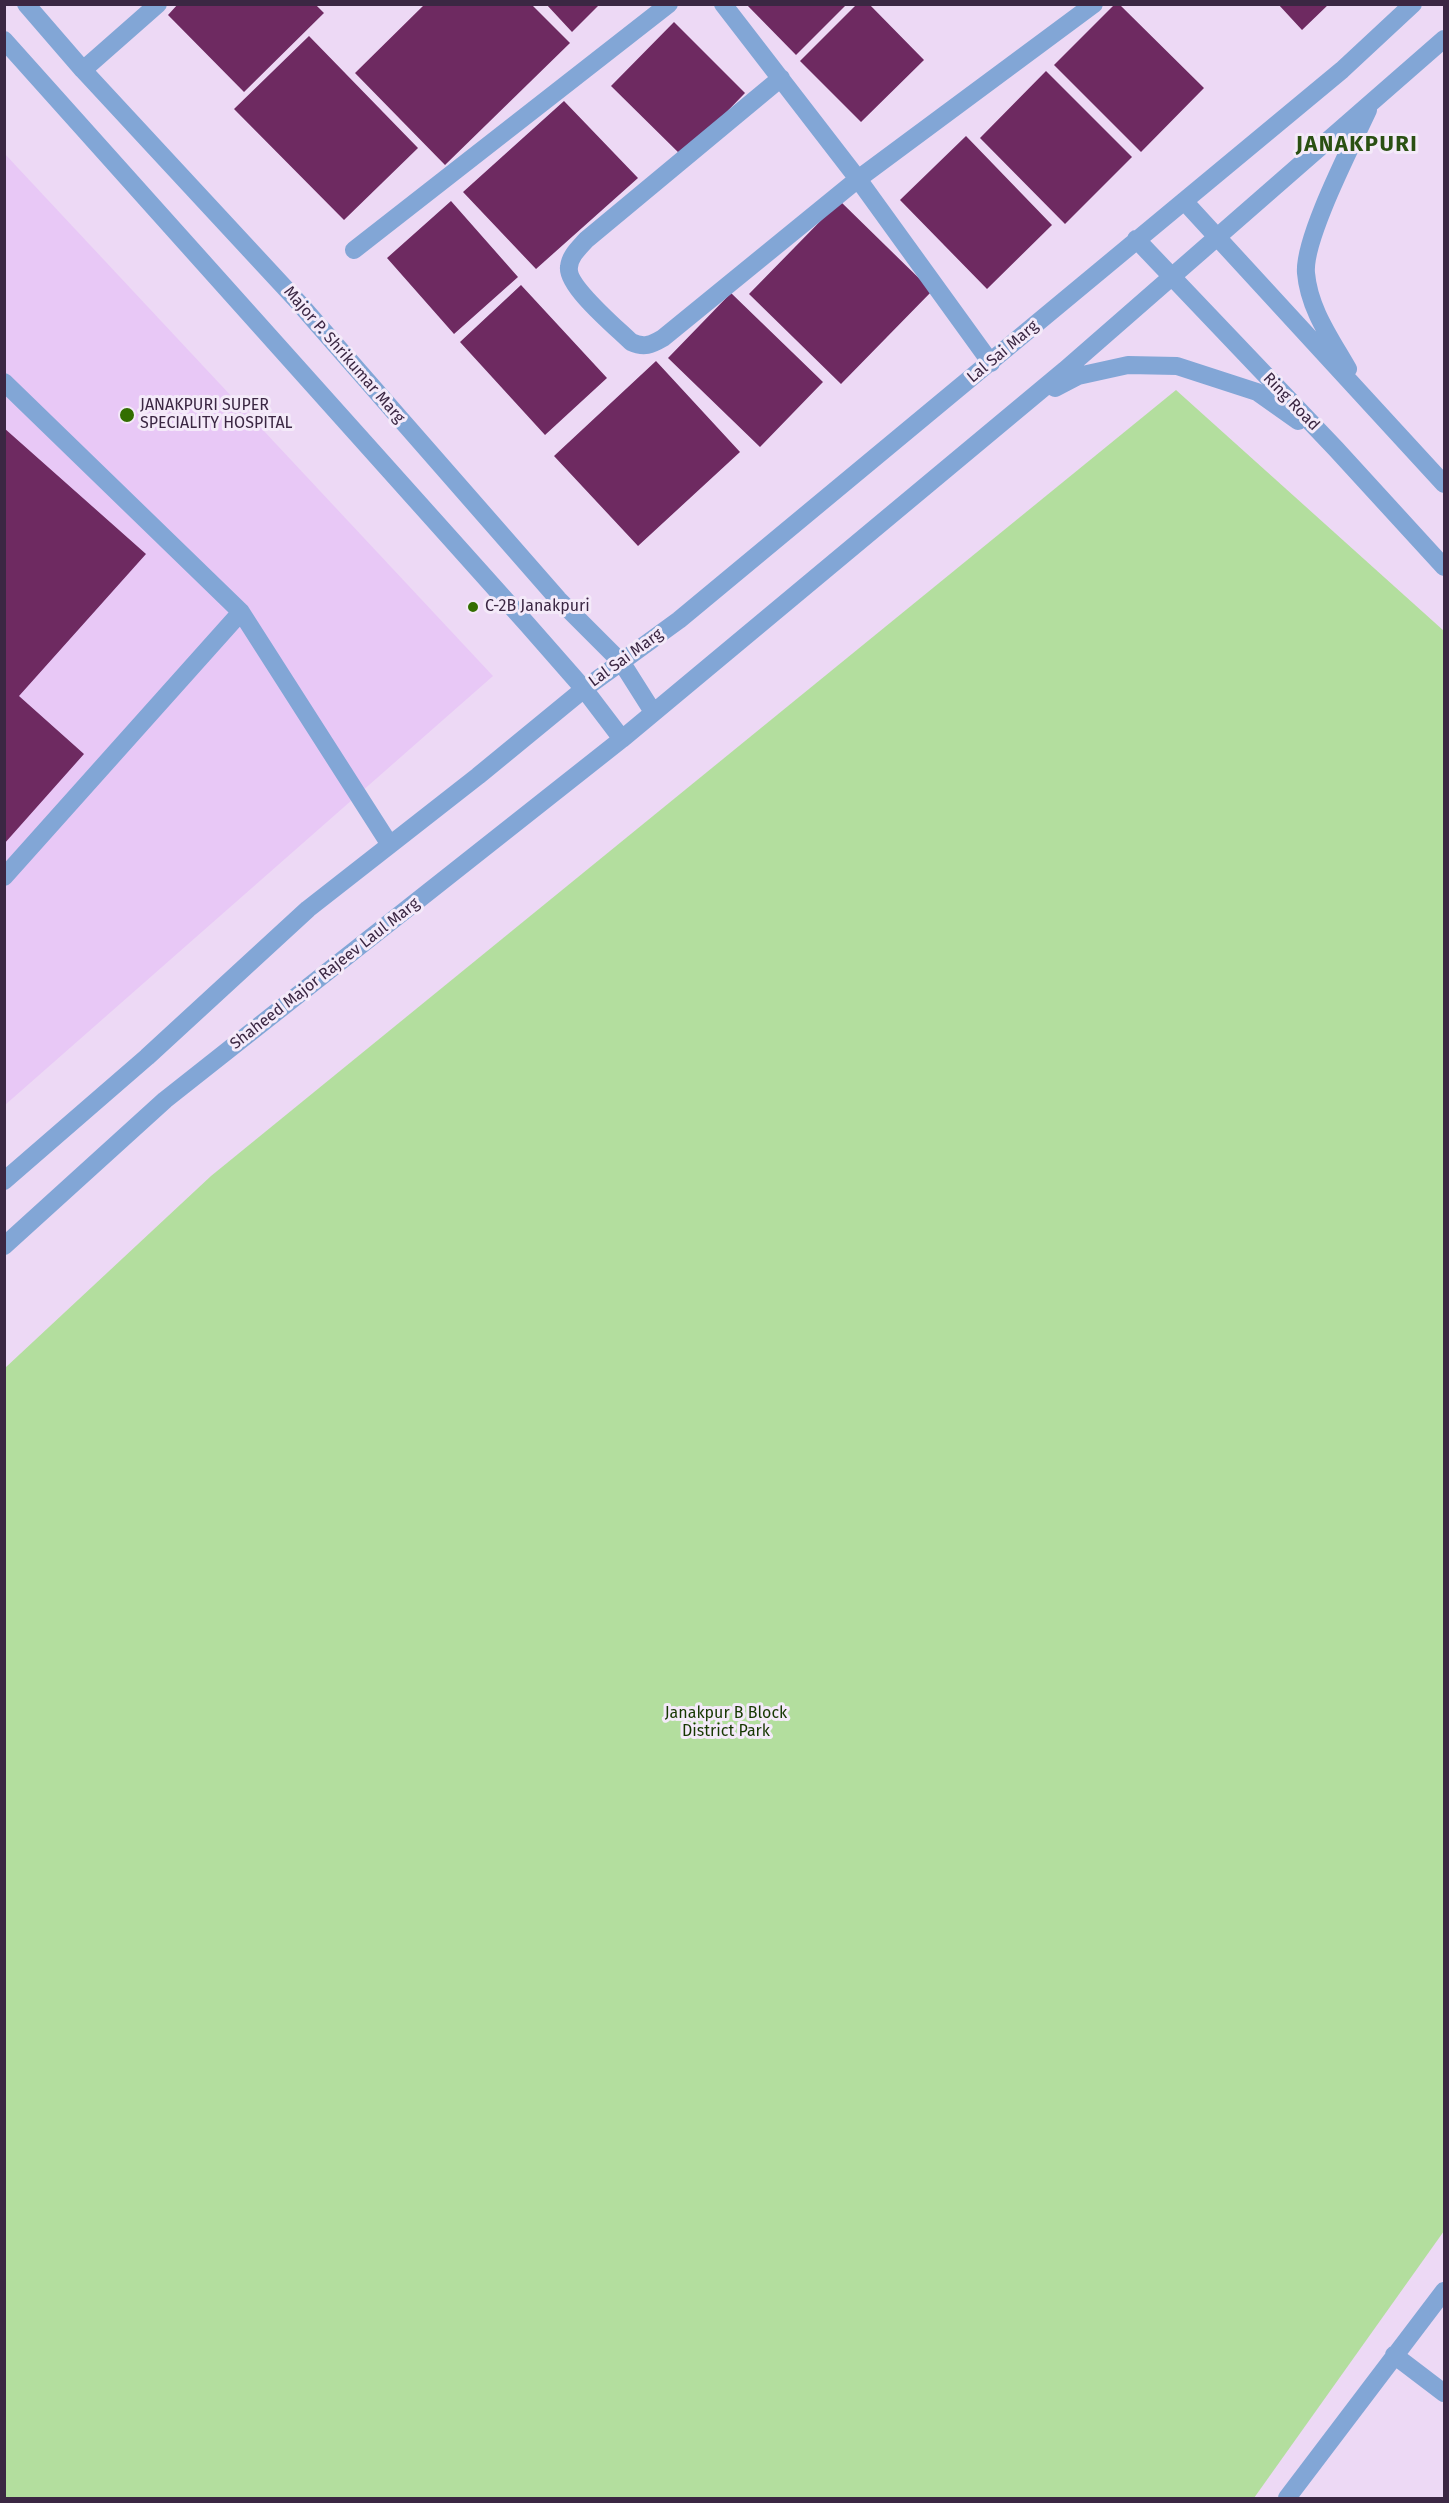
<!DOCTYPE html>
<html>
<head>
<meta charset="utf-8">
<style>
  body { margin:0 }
  #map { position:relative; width:1449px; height:2503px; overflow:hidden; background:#edd9f5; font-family:"Fira Sans",sans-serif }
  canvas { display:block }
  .frame { position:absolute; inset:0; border:6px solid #3b2743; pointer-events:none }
</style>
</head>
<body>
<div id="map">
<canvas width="1449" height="2503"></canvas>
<div class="frame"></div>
</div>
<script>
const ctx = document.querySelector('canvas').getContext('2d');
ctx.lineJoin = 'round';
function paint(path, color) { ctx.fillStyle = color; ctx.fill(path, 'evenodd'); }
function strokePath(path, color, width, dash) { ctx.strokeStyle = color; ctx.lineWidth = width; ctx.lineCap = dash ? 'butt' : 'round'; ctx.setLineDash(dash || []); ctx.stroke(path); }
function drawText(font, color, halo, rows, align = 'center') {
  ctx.font = font + ' "Fira Sans",sans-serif'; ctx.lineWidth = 6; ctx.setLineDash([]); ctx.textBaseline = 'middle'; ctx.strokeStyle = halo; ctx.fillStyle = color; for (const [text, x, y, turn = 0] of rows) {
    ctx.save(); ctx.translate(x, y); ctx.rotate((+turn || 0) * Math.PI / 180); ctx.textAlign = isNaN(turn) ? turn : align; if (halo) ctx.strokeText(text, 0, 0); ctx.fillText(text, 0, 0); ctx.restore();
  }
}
paint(new Path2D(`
  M4 153 493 676 5 1105H4Z`), '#e8c8f6');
paint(new Path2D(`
  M1176 390 1444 631V2231L1254 2498H5V1368L211 1176Z`), '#b3de9e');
paint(new Path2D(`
  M178 4H315L324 13 244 92 168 15Z
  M425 4H531L570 43 445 165 355 73Z
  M546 4H600L572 32Z
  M746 4H847L796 55Z
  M857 4H869L924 60 861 122 800 61Z
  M1278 4H1329L1302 30Z
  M1114 5H1120L1204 88 1141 152 1054 65Z
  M674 22 745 93 683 157 611 86Z
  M309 36 418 148 344 220 234 109Z
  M1046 71 1132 157 1065 224 980 138Z
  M564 101 638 178 536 269 463 192Z
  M966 136 1052 225 987 289 900 200Z
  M451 201 518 277 454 334 387 258Z
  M840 201 932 291 841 384 749 294Z
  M521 285 607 378 545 435 460 342Z
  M731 293 823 382 760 447 668 358Z
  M656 361 740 452 638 546 554 456Z
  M4 428 146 554 19 696 84 754 4 844Z`), '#6e2a61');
strokePath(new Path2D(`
  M26 4 83 70 299 303 558 599 622 663 653 712
  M723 4 858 179 663 338C651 345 644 348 631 342 617 328 566 286 569 267 570 256 578 249 586 240L781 78
  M4 40 527 624 584 689 622 739
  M83 70 158 4
  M1184 201 1444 484
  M1136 239 1336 449 1444 567
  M354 250 669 4
  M991 363 858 179 1094 4
  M1348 369C1331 339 1309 309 1306 273 1303 239 1352 145 1368 110
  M4 382 241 612 390 845
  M1055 388 1078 376 1128 365 1177 366 1257 392 1298 421
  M4 877 241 612
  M4 1181 147 1057 308 909 478 776 584 689 679 620 1342 70 1413 4
  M4 1246 165 1100 622 739 1065 370 1444 39
  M1394 2355 1444 2393
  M1287 2498 1444 2291`), '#82a6d6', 18);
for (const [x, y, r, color] of [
  [127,415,8,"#336e00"],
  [473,607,6,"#336e00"]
]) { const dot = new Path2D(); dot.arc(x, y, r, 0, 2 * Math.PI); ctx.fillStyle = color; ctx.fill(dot); strokePath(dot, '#f4eaf9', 2); }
drawText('16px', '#3b2743', '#f4eaf9', [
  ["Lal Sai Marg",1003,352,-40],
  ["Major P. Shrikumar Marg",344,355,49],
  ["Ring Road",1291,402,46],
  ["Lal Sai Marg",626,658,-36],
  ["Shaheed Major Rajeev Laul Marg",325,974,-38]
]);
drawText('16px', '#3b2743', '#f4eaf9', [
  ["JANAKPURI SUPER",140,406],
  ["SPECIALITY HOSPITAL",140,424],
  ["C-2B Janakpuri",485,607]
], 'left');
drawText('16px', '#163700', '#f4eaf9', [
  ["Janakpur B Block",726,1714],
  ["District Park",726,1732]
]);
ctx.letterSpacing = '1.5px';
drawText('bold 22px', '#2a5012', '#f4eaf9', [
  ["JANAKPURI",1357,145]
]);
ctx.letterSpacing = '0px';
</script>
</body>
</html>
